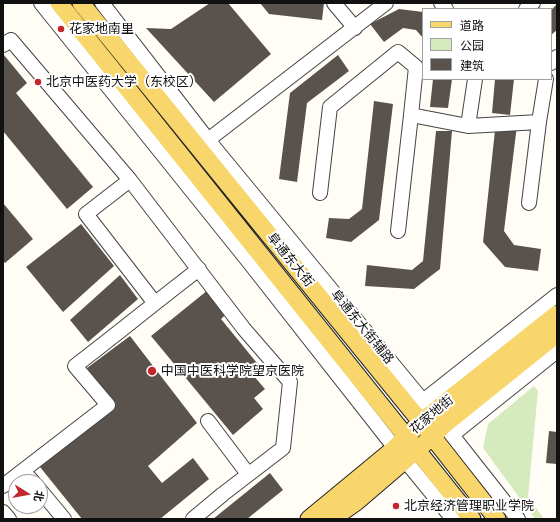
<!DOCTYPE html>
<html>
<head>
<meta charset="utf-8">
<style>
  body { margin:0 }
  #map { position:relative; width:560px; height:522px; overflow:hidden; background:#fffdf5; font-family:"PT Serif","Noto Sans SC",serif }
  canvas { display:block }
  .frame { position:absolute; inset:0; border:4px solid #111; pointer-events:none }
  .legend { position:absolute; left:422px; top:8px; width:130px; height:72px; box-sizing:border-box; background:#fff; border:1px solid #a0a0a0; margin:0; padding:5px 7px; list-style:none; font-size:12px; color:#111 }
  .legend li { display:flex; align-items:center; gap:8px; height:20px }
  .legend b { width:20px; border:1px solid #a0a0a0 }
  .north { position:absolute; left:8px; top:474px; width:40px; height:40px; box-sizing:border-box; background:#fff; border:1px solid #a0a0a0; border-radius:50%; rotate:101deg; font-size:11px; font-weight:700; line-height:16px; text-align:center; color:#111 }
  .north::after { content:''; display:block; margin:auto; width:14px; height:18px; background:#c4262e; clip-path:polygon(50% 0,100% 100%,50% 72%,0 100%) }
</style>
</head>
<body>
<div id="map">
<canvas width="560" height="522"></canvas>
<div class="frame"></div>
<ul class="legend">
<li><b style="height:5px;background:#f9d66b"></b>道路</li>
<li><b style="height:11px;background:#d5ebbd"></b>公园</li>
<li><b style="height:11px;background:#5a524d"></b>建筑</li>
</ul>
<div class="north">北</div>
</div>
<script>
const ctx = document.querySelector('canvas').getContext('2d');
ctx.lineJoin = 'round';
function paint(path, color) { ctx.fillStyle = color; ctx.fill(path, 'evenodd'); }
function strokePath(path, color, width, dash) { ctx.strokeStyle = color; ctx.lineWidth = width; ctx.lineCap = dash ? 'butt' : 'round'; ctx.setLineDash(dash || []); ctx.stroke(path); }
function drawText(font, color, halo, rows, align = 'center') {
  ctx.font = font + ' "PT Serif","Noto Sans SC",serif'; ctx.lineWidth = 4; ctx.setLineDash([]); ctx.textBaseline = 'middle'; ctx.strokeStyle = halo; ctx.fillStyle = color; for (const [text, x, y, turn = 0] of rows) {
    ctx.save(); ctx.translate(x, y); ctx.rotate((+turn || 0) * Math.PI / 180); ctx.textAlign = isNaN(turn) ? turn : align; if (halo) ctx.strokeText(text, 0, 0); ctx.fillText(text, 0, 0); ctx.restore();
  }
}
paint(new Path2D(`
  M534 386 538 391 528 497 544 519H535L483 448 488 424Z`), '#d5ebbd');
paint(new Path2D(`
  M210 3H228L271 54 214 102 146 28 171 29Z
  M260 3H324L322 20 269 14Z
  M557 4V30L551 35V10Z
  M399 9 423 12V38L416 30 403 28 384 42 370 24Z
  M4 55 27 83 16 93 93 187 67 209 3 131V56Z
  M338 55 349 71 307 103 297 182 279 179 290 93Z
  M433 79H452L448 108 430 107Z
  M495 79H514L510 115 492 113Z
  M374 101 393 104 379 220 351 242 326 238 329 218 349 219 362 209Z
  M496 121 517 125 504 231 514 245 541 249 538 271 505 267 483 242Z
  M436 131H452L440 269 414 289 365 286 367 265 412 270 423 261Z
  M3 203 33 239 5 263 3 261Z
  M81 224 114 266 63 312 26 267Z
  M120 275 138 299 88 342 70 320Z
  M208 290 227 313 221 319 261 368 253 375 265 389 254 398 263 409 233 435 151 336Z
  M130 336 197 423 148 466 162 483 193 458 209 479 160 519H82L40 467 116 404 87 368Z
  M549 431 557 432V464L546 463Z
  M270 473 283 490 247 519H213Z`), '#5a524d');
const minor = new Path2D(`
  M41 3 249 262 395 448 453 519
  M102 3 208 140 423 401 444 425 518 519
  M334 3 355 28
  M441 3 446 9
  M526 9 533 3
  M3 45 11 40 130 180 244 329 290 382 283 448 223 494 193 519
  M551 63 557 57
  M468 126 475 79
  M202 147 208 140 386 3
  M130 180 86 214 154 302
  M320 193 330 107 398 52 416 67 411 115
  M529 203 539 122
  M398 231 411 115 468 126 539 122 546 79
  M423 401 557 295
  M208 421 248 474
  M452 435 557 351
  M23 471 33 482
  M3 486 108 405 75 366C117 334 157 301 199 269
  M40 490 64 519
  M3 512 9 519`);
const major = new Path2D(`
  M59 3 472 519
  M81 3 421 422 497 519
  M309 519 395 448 421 422 557 314
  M332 519 356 502 432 437 444 425 557 334`);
strokePath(minor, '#444', 16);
strokePath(major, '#222', 19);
strokePath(minor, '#fff', 14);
strokePath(major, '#f9d66b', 17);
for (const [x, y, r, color] of [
  [61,29,4,"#c4262e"],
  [38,82,4,"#c4262e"],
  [152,371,5,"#c4262e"],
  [396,506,4,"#c4262e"]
]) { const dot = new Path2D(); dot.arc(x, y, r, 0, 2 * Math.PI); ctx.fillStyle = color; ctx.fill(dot); strokePath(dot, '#fff', 1.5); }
drawText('13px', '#111', '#fff', [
  ["花家地南里",69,29],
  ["北京中医药大学（东校区）",46,82],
  ["中国中医科学院望京医院",161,371],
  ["北京经济管理职业学院",404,506]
], 'left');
drawText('13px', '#111', '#fff', [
  ["阜通东大街",290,260,51],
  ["阜通东大街辅路",362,327,51],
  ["花家地街",432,415,-40]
]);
</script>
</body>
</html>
